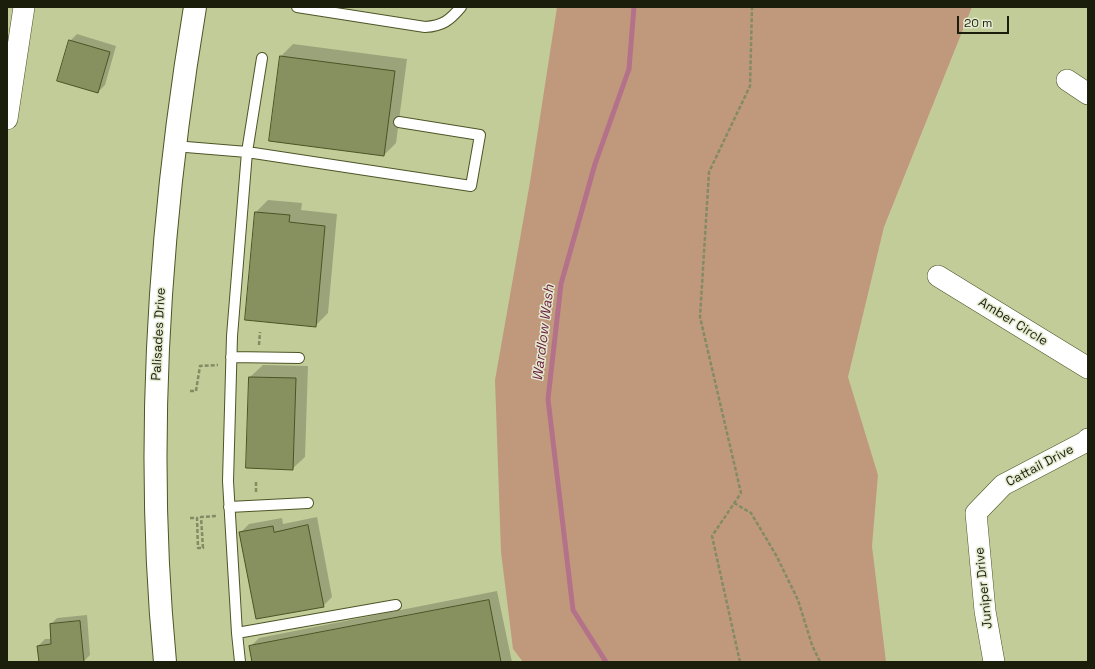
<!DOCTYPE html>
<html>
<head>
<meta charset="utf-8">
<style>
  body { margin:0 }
  #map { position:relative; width:1095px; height:669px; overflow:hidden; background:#c2cc99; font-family:"Space Grotesk",sans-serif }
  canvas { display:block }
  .frame { position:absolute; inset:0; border:8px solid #1a1e0a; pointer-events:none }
  .scale { position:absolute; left:957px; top:16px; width:52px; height:18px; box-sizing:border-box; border:2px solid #1a1e0a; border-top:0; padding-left:5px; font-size:12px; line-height:14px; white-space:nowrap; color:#1a1e0a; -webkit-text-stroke:3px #e4ead0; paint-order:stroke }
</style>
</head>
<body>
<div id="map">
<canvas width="1095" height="669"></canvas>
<div class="frame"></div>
<div class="scale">20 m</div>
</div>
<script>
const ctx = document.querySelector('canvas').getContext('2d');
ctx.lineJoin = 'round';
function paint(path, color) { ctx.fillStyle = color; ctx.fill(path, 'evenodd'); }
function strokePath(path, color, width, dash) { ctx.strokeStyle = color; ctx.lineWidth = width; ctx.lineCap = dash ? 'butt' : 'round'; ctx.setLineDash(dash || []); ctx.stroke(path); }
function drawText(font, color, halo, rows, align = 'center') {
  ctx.font = font + ' "Space Grotesk",sans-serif'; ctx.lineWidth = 3; ctx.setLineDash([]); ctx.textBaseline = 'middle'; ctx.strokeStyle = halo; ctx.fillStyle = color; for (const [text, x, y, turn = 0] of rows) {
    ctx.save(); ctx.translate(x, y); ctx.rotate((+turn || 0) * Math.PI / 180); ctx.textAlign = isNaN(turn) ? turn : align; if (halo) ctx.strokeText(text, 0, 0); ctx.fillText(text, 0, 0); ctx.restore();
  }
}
paint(new Path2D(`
  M557 7H972L884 227 848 377 878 475 872 546 886 662H523L513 649 501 552 495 380 530 182Z`), '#c0997d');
paint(new Path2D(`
  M77 34 116 46 105 85 98 92 70 41Z
  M293 44 407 59 396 143 384 155 281 56Z
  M268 200 302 203 301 210 337 214 328 313 315 326 256 212Z
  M263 365 308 366 305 457 292 469 250 377Z
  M317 517 332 597 323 606 240 533 249 524 282 518 283 524Z
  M497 591 512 662H253L250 647 259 638Z
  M87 615 90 655 83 662H40L38 646 45 639H52L51 624 57 618Z`), '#0003');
strokePath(new Path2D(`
  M606 662 573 610 548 399 561 284 595 164 629 69 634 7`), '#b37289', 5);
const building = new Path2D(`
  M69 40 110 52 98 93 57 81Z
  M280 56 395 71 384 156 269 141Z
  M255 212 290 215 289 222 325 226 316 327 245 320Z
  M249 377 296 378 293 470 246 468Z
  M308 525 324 607 256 619 239 532 273 526 274 532Z
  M489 600 501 662H252L249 646Z
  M80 621 84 662H39L37 646 51 644 50 624Z`);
paint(building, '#879160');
strokePath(building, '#4b5324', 1);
const lane = new Path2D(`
  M297 7 425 27C443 26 450 20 461 7
  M174 146 247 152 471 186 480 135 399 122
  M231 357 299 358
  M229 507 308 503
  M237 633 396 605
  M240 662 237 633 228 481 232 336 247 152 262 58`);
const street = new Path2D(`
  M1067 80 1088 94
  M7 119 24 7
  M938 276 1088 368
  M994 662 985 611 976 513 1003 485 1085 442 1088 439`);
const secondary = new Path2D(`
  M165 662C144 443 159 223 195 7`);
strokePath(lane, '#4d5526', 12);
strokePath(street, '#4d5526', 22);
strokePath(secondary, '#4d5526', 24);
strokePath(new Path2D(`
  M259 345 260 332
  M190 391H196L200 366 218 365
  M256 482V492
  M734 503 751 513 776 555 798 600 812 645 820 662
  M190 518H197L198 548H203L201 517 217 516
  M740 662 712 536 741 493 700 317 709 172 750 86 752 7`), '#848b64', 2.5, [4, 2]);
strokePath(lane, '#fff', 10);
strokePath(street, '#fff', 21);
strokePath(secondary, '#fff', 22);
drawText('13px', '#1a1e0a', '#e4ead0', [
  ["Amber Circle",1013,322,32],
  ["Palisades Drive",159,334,-87],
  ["Cattail Drive",1040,466,-28],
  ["Juniper Drive",984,588,-96]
]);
drawText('italic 14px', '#6c1d40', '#e4ead0', [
  ["Wardlow Wash",544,333,-83]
]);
</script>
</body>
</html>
